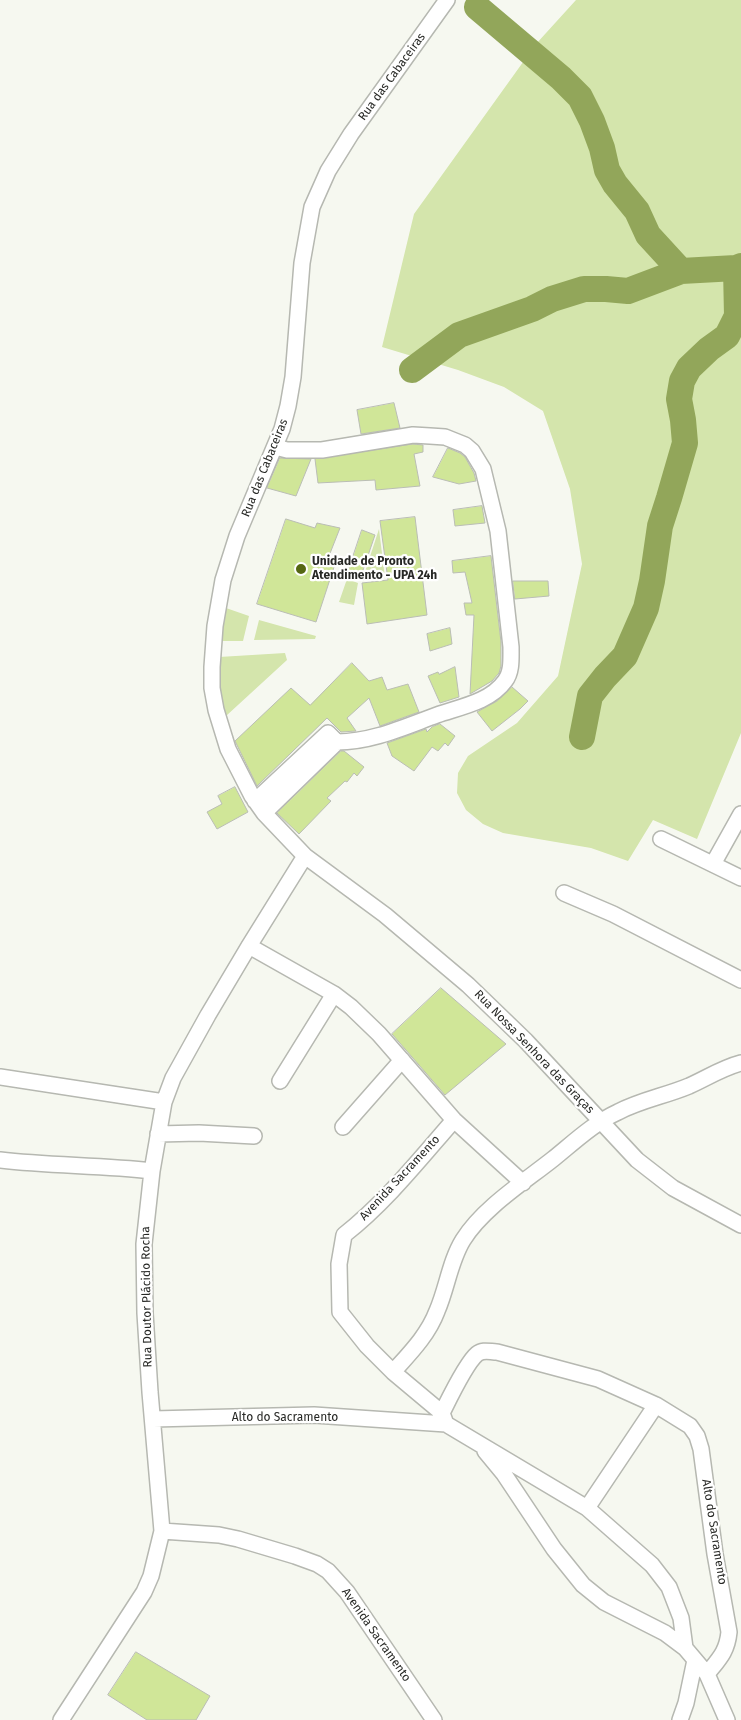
<!DOCTYPE html>
<html>
<head>
<meta charset="utf-8">
<style>
  body { margin:0 }
  canvas { display:block; background:#f6f8f0 }
</style>
</head>
<body>
<canvas width="741" height="1720"></canvas>
<script>
const ctx = document.querySelector('canvas').getContext('2d');
ctx.lineJoin = 'round';
function paint(path, color) { ctx.fillStyle = color; ctx.fill(path, 'evenodd'); }
function strokePath(path, color, width, dash) { ctx.strokeStyle = color; ctx.lineWidth = width; ctx.lineCap = dash ? 'butt' : 'round'; ctx.setLineDash(dash || []); ctx.stroke(path); }
function drawText(font, color, halo, rows, align = 'center') {
  ctx.font = font + ' "Fira Sans",sans-serif'; ctx.lineWidth = 4.5; ctx.setLineDash([]); ctx.textBaseline = 'middle'; ctx.strokeStyle = halo; ctx.fillStyle = color; for (const [text, x, y, turn = 0] of rows) {
    ctx.save(); ctx.translate(x, y); ctx.rotate((+turn || 0) * Math.PI / 180); ctx.textAlign = isNaN(turn) ? turn : align; if (halo) ctx.strokeText(text, 0, 0); ctx.fillText(text, 0, 0); ctx.restore();
  }
}
paint(new Path2D(`
  M576 0H741V733L697 839 653 820 628 861 591 848 503 833 483 824 466 810 457 793 458 773 468 756 517 723 558 676 582 564 570 489 543 411 504 387 458 370 382 347 414 214 536 44Z
  M379 529 385 578 362 581Z
  M347 579 358 583 354 605 339 602Z
  M226 608 249 616 243 641H220Z
  M259 620 316 636 315 639 254 640Z
  M285 653 287 660 226 716 220 695 219 657Z`), '#d4e5ac');
strokePath(new Path2D(`
  M477 7 561 78 580 97 592 121 602 148 607 170 615 184 637 211 648 235 681 271
  M412 370 459 335 532 309 552 299 584 289H606L628 291 681 271 736 268 741 266
  M582 737 590 696 605 677 625 656 646 608 652 581 660 526 669 498 685 443 683 420 679 399 682 381 689 368 709 349 727 336 737 316 736 268`), '#92a65a', 26);
const building = new Path2D(`
  M394 403 400 428 361 434 357 410Z
  M413 444 423 445V452L414 454 420 486 376 490 375 480 318 483 315 459Z
  M448 448 460 453 465 457 474 473 476 481 459 484 433 477Z
  M280 458 311 459 296 496 267 488Z
  M482 506 485 523 455 526 453 510Z
  M415 517 427 615 367 624 362 583 388 580 380 521Z
  M286 519 315 528 317 523 340 528 327 561 335 564 316 622 257 604Z
  M362 530 375 535 360 579 347 575Z
  M491 556 501 642V666L499 673 492 681 470 694 474 615H466L464 603H472L465 572 453 573 452 561Z
  M513 581H548L549 596 515 599Z
  M450 628 452 644 430 651 427 634Z
  M352 663 369 681 382 677 387 690 408 684 419 712 380 726 369 698 347 718 356 731 341 732 327 718 257 786 235 741 291 688 310 705Z
  M455 667 459 697 440 703 428 676 438 672 439 674Z
  M512 687 528 701 520 709 492 731 477 712 497 701Z
  M440 724 455 736 448 746 445 743 438 751 432 747 414 771 392 756 387 743 426 729 427 732 432 727Z
  M341 751H344L364 767 357 776 354 773 347 782 345 781 327 798 331 801 299 834 277 813Z
  M235 787 248 812 217 829 207 812 222 804 218 796Z
  M441 988 506 1044 445 1095 392 1034Z
  M136 1652 210 1696 196 1720H147L108 1695Z`);
paint(building, '#d0e698');
strokePath(building, '#babdb5', 1);
const minor = new Path2D(`
  M447 0 351 134 328 171 312 207 302 263 293 377 288 406 282 429 237 536 223 580 215 626 212 667V688L216 710 228 749 252 796 264 813 305 856 385 915 468 985 526 1041 637 1160 673 1188 741 1225
  M275 447 287 450H322L413 435 430 436 445 437 465 445 472 451 483 469 498 531 511 647C511 659 512 672 505 681 490 702 460 707 437 715 404 727 372 742 337 742
  M255 801 328 733 337 742
  M264 813 337 742
  M661 839 741 878
  M713 864 741 814
  M564 893 613 914 741 980
  M249 946 334 994 351 1007 379 1034 454 1120 523 1183
  M0 1077 164 1102
  M280 1081 334 994
  M454 1120C419 1160 386 1202 344 1235L339 1264 340 1312 367 1346 393 1372 442 1413 446 1424 587 1508 652 1565 669 1587 681 1618 685 1648 707 1674 727 1720
  M343 1127 402 1060
  M158 1134 199 1133 254 1136
  M0 1160C50 1166 101 1165 152 1171
  M393 1372C410 1353 428 1335 437 1311 447 1288 450 1261 463 1240 483 1208 524 1182 553 1159 574 1142 594 1123 618 1112 641 1100 665 1096 689 1086 707 1078 722 1068 741 1063
  M442 1413C449 1399 466 1363 477 1354 483 1349 490 1352 497 1352L598 1379 656 1405 690 1426 697 1436 701 1449 715 1554 729 1632C727 1652 719 1659 707 1674
  M153 1419 314 1415 446 1424
  M485 1451 504 1474 554 1549 583 1585 604 1602 665 1633 685 1648
  M587 1508 656 1405
  M162 1531 219 1535 238 1539 295 1556 317 1564 328 1571 347 1592 434 1720
  M61 1720 144 1592 151 1576 162 1531 150 1392 145 1313 144 1244 152 1171 164 1102 173 1078 208 1015 249 946 305 856
  M680 1720 686 1703 695 1660`);
strokePath(minor, '#b6b8b1', 18);
strokePath(minor, '#fff', 15);
for (const [x, y, r, color] of [
  [301,569,6,"#556712"]
]) { const dot = new Path2D(); dot.arc(x, y, r, 0, 2 * Math.PI); ctx.fillStyle = color; ctx.fill(dot); strokePath(dot, '#fff', 2); }
drawText('12px', '#272825', '#fff', [
  ["Rua das Cabaceiras",392,77,-54],
  ["Rua das Cabaceiras",265,468,-68],
  ["Rua Nossa Senhora das Graças",534,1052,46],
  ["Avenida Sacramento",400,1178,-47],
  ["Rua Doutor Plácido Rocha",147,1297,-91],
  ["Alto do Sacramento",285,1418],
  ["Alto do Sacramento",714,1532,81],
  ["Avenida Sacramento",376,1635,55]
]);
drawText('bold 12px', '#272825', '#fff', [
  ["Unidade de Pronto",312,562],
  ["Atendimento - UPA 24h",312,576]
], 'left');
</script>
</body>
</html>
